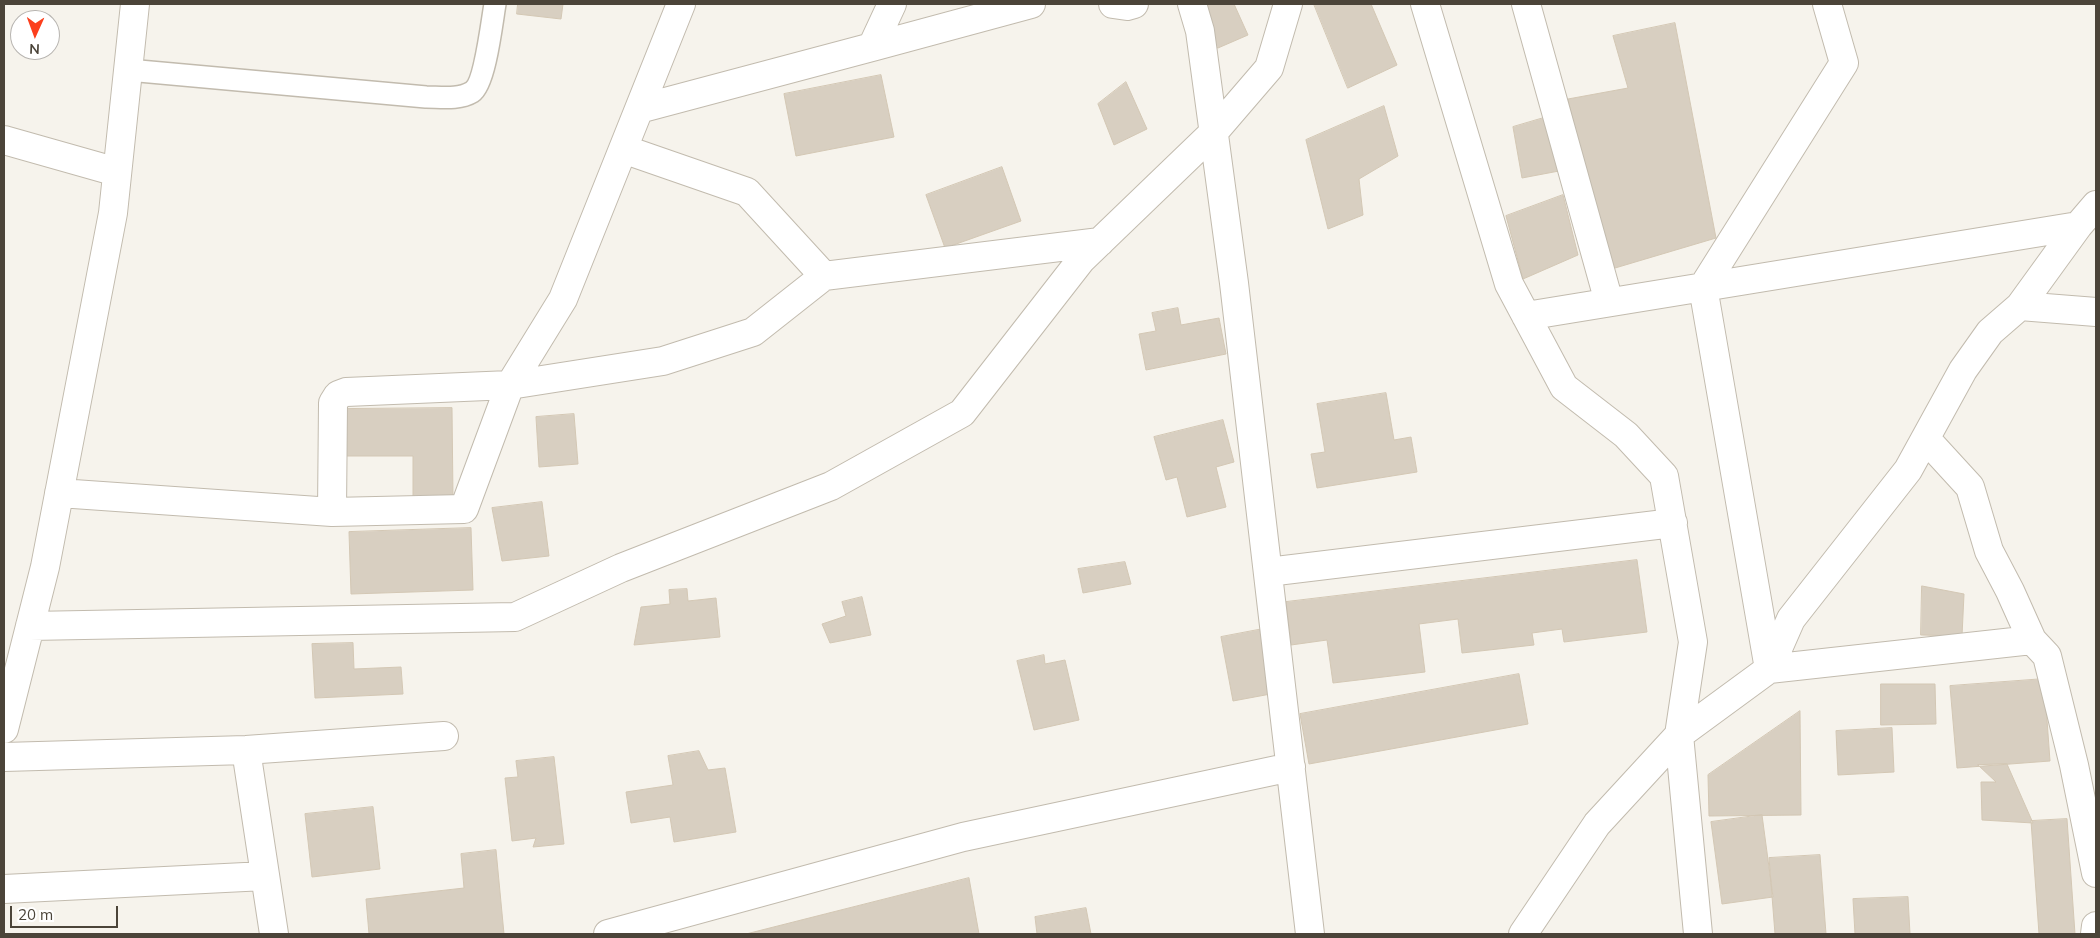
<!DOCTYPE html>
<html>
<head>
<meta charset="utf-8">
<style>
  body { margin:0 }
  #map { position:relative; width:2100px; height:938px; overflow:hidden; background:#f6f3ec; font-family:Mulish,sans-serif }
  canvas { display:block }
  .frame { position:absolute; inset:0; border:5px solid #4b4439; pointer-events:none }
  .north { position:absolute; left:10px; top:10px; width:50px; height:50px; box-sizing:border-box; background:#fff; border:1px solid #b7b4b0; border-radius:50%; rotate:182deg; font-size:14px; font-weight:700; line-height:20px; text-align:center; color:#4b4439 }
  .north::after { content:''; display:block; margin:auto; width:18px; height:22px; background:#fc3f1d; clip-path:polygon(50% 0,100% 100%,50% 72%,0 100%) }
  .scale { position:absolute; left:10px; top:906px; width:108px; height:22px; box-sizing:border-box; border:2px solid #4b4439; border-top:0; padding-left:6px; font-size:15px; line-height:18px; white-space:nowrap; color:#4b4439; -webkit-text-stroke:4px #fff; paint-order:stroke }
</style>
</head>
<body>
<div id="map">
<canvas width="2100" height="938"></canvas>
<div class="frame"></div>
<div class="north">N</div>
<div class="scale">20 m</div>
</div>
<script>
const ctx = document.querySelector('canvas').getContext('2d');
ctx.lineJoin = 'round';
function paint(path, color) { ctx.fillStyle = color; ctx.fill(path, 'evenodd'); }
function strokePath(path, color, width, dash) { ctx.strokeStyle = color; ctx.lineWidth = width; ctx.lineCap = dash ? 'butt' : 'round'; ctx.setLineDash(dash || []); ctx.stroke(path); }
const building = new Path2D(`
  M518 4H563L561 19 517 14Z
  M1200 4H1234L1248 35 1218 48Z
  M1314 4H1371L1397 65 1348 88Z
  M1675 23 1716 238 1605 271 1568 99 1628 88 1613 36Z
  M881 75 894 137 796 156 784 94Z
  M1126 82 1147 129 1114 145 1098 104Z
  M1384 106 1398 156 1359 179 1363 215 1328 229 1306 140Z
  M1547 117 1559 171 1522 178 1513 127Z
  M1002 167 1021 221 945 248 926 195Z
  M1563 195 1578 255 1523 279 1506 216Z
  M1178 308 1181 325 1219 318 1226 354 1146 370 1139 334 1156 331 1152 313Z
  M1386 393 1394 440 1411 437 1417 472 1317 488 1311 454 1325 452 1317 404Z
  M452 408 453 498H413V456H344V409Z
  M574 414 578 464 539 467 536 417Z
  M1223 420 1234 462 1216 467 1226 507 1187 517 1177 477 1166 480 1154 437Z
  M542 502 549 556 502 561 492 508Z
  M471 528 473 590 351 594 349 532Z
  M1637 560 1647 632 1564 642 1562 629 1532 633 1534 645 1462 653 1458 619 1419 624 1425 672 1333 683 1327 640 1291 645 1286 602Z
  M1125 562 1131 584 1083 593 1078 569Z
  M1922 586 1964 594 1962 636 1921 635Z
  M687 589 688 601 716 598 720 637 634 645 641 607 670 604 669 590Z
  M862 597 871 635 830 643 822 624 846 616 842 602Z
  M1263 629 1276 693 1233 701 1221 637Z
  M353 643 354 669 401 667 403 694 315 698 312 644Z
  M1044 655 1045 664 1065 660 1079 720 1034 730 1017 661Z
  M1519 674 1528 724 1309 764 1300 714Z
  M2044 679 2050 761 1957 768 1950 686Z
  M1881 684H1935L1936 724 1881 725Z
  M1800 711 1801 815 1709 816 1708 775Z
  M1892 728 1894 772 1838 775 1836 731Z
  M699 751 708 770 725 768 736 832 674 842 670 817 631 823 626 792 673 785 668 756Z
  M554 757 564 844 533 847 536 838 512 841 505 778 518 777 516 761Z
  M2007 764 2033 823 1982 820 1981 782H1996L1978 765Z
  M373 807 380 869 312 877 305 814Z
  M1762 815 1773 897 1722 904 1711 822Z
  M2067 819 2075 934H2039L2031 821Z
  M496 850 504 934H369L366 899 464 888 461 854Z
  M1820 855 1826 934H1775L1769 858Z
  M969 878 979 934H746L825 914Z
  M1908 897 1910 934H1855L1853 899Z
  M1086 908 1091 934H1037L1035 917Z`);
paint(building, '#d8cfc1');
strokePath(building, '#d3c7b4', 1);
const service = new Path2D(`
  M128 70 426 97C440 97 459 100 472 92 485 84 492 21 495 4`);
const minor = new Path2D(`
  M892 4 872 47 1031 4
  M1113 4 1127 6 1134 4
  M1192 4 1200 31 1234 283 1310 934
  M1425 4 1509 284 1564 387 1626 435 1664 476 1693 642 1679 735 1698 934
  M1526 4 1609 302
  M1827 4 1844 63 1703 287 1769 669 2032 640
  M639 109 872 47
  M4 140 117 172
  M623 149 747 192 824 276 1100 242
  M2020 306 2096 312
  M1526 316 2078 226
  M1926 439 1970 487 1989 551 2010 591 2032 640 2047 656 2074 765 2096 873
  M59 493 332 512 464 509 510 385 563 299 681 4
  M332 512 333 403 338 395 346 392 510 385 663 361 753 332 824 276
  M1268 572 1673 523
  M30 626 515 617 621 568 831 486 962 413 1081 260 1214 132 1269 68 1288 4
  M4 729 45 567 113 213 135 4
  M246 750 274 934
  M4 757 246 750 444 736
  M4 889 265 876
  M608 934 963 837 1291 767
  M1523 934 1597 824 1679 735 1769 669 1791 619 1908 470 1963 370 1990 332 2020 306 2078 226 2096 205
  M2095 934 2096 926`);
strokePath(service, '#c2bbae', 24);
strokePath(minor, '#c2bbae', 30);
strokePath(service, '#fff', 21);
strokePath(minor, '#fff', 28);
</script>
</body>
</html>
